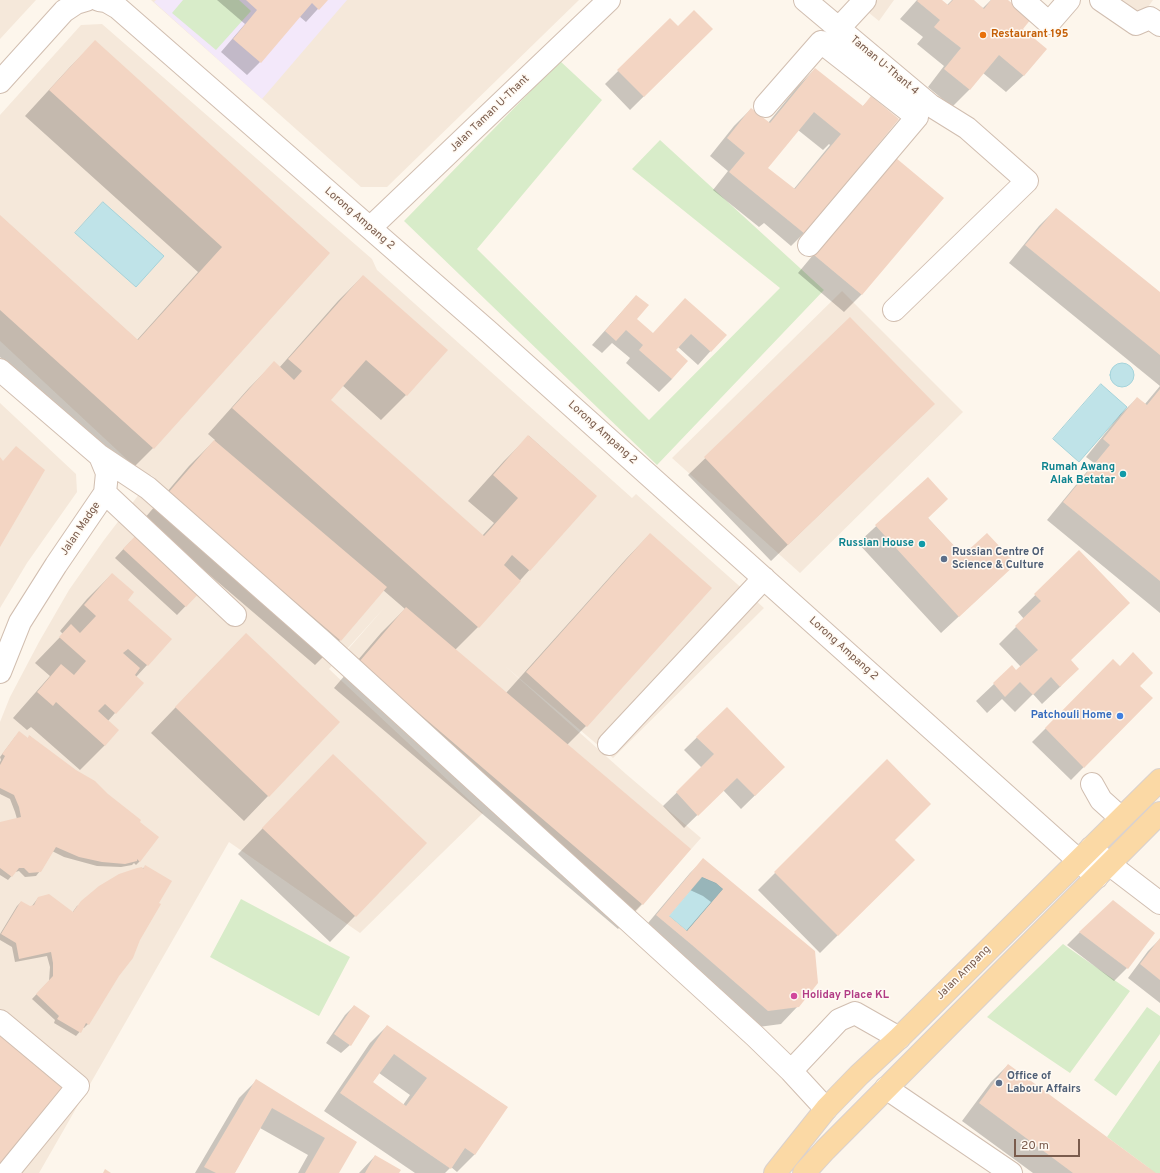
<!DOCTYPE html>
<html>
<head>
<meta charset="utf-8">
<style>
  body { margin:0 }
  #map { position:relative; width:1160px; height:1173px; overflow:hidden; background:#fdf6ec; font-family:Overpass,sans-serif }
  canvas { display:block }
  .scale { position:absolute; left:1014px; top:1139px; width:66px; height:18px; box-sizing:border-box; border:2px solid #7a5c4d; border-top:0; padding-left:5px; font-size:12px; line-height:14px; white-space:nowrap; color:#7a5c4d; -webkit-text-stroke:3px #fffaf3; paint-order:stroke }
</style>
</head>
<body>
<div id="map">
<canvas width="1160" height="1173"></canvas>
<div class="scale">20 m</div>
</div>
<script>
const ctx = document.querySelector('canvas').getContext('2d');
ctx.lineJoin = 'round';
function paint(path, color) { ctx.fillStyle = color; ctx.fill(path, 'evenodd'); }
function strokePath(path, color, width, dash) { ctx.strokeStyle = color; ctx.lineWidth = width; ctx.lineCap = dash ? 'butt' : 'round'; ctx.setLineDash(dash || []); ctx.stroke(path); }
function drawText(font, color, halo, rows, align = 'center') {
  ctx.font = font + ' Overpass,sans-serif'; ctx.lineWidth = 3; ctx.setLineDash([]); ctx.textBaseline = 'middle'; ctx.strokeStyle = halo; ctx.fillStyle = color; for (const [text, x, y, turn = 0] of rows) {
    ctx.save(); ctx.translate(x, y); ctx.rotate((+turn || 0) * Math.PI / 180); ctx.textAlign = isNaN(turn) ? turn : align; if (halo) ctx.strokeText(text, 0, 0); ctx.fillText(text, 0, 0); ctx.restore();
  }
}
paint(new Path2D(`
  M0 0H36L0 39Z
  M151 0H579L387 187H361Z
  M853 0H894L879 21Z
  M1119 0H1153L1141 17Z
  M102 24 372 259 377 270 632 498 636 494 764 608 613 758 505 666 626 774 701 838 634 914 343 655 384 608 329 669 483 813 360 933 229 842 39 1173H0V722L10 697 39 642 69 590 104 540 140 493 155 478 151 475 148 479 0 341V115L81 25Z
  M842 291 963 412 800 573 672 458Z
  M0 403 76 474 77 492 27 563 0 608Z`), '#f5e8da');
paint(new Path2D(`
  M156 0H347L262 99 154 2Z`), '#f3e8fa');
paint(new Path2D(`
  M183 0H239L251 11 216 50 172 13Z
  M560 61 602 100 477 249 649 420 780 288 632 169 660 140 824 290 657 465 404 221Z
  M241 899 350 957 319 1016 210 957Z
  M1063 944 1130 991 1070 1073 987 1017Z
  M1147 1007 1160 1016V1034L1116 1096 1094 1080Z
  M1160 1060V1173H1146L1149 1168 1107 1137Z`), '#d8ecc9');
const water = new Path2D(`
  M103 202 164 256 136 287 75 233Z
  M1110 375a12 12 0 1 1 24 0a12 12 0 1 1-24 0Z
  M1101 384 1127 407 1079 462 1053 439Z
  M702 877 716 883 723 889 687 931 669 916Z`);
paint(water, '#bfe3e8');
strokePath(water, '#a5d3da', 1);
paint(new Path2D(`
  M217 0H326L306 22 299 16 260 62 247 75 221 52 245 24Z
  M917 0H941L947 5 952 0H972L983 8 991 0H1006L1021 29 1024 75 1006 92 983 73 970 89 952 107 928 87 944 66 917 44 923 37 900 19Z
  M670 20 678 27 712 29 630 110 605 84Z
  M95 42 329 253 153 448 128 473 0 357V216L137 340 198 272 25 116 70 67Z
  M815 69 862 107 871 98 804 233 791 246 764 223 759 227 713 190 728 171 710 156 734 126 751 109 768 123 798 86ZM798 130 823 150 829 144 830 145 793 190 767 168Z
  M878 177 862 294 844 312 798 273Z
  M1056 209 1160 294V386L1009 263 1039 226Z
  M363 276 406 395 381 420 342 385 329 400 482 536 494 523 468 501 504 461 529 436 596 496 478 627 455 650 506 693 626 559 650 534 710 588 586 726 567 745 642 904 618 929 334 688 381 633 405 609 383 590 340 640 315 665 144 519 189 466 215 440 208 434 249 388 274 363 279 368 338 301Z
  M636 296V319L653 334 685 299 725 335 698 365 678 347 675 350 672 379 659 392 626 363 630 358 612 343 602 353 592 345Z
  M850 318 916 421 771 561 688 475Z
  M1160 386V613L1047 520 1094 463 1086 457 1120 415 1137 398 1145 404Z
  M928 478V518L963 556 997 581 941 633 858 543Z
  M131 541 201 590 177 615 115 558Z
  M1079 552 1070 660 1061 686 1042 704 1033 694 1015 712 1002 699 987 713 976 701 1012 667 1016 672 1021 667 999 644 1024 619 1018 612Z
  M112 574 126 600 171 639 136 677 115 713 108 721 105 745 80 770 31 727 27 730 13 718 50 676 35 663 63 634 60 631 87 599Z
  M246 634 268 796 244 821 151 733Z
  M1113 661 1152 698 1071 780 1032 742Z
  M727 708 784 767 741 809 723 790 684 828 663 806 702 768 684 750Z
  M30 736 140 861 136 865 134 863 132 865 121 867 97 866 64 857 52 851 40 871 36 876 25 877 19 871 15 872 8 880 0 875V823L17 819 15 812 10 799 0 794V762L1 760 0 757 15 737 27 739Z
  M333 755 425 843 330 942 238 854Z
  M887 761 894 840 913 860 820 953 758 890Z
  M703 860 735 892 798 1006 781 1024 751 1028 643 929 690 873ZM690 890 703 896 711 902 686 931 667 916Z
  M145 867 118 975 88 1024 84 1028H83L76 1036 54 1023 55 1020 32 999 49 981 50 967 47 956 15 962 12 947 0 940V934L17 906 21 902 30 907 32 906 38 898 72 913 77 906Z
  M1080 932 1154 933 1127 968 1114 981 1067 945Z
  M1160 939V1003L1128 978 1148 951Z
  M354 1006 350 1045 341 1053 326 1043 345 1015Z
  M387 1026 507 1107 475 1154 457 1172 451 1167 445 1173H415L324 1111 370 1043ZM379 1073 410 1095 403 1105 372 1083Z
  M1008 1065 1154 1173H1033L962 1121 991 1082Z
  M256 1081 356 1142 338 1173H298L308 1155 260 1128 235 1172V1173H195L239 1098Z
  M375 1156 398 1173H359Z`), '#0003');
paint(new Path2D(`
  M246 0H328L319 10 312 3 261 63 233 39 257 10Z
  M918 0H942L948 5 953 0H974L984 9 991 0H1008L1031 19 1023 29 1047 49 1024 76 999 55 970 90 944 69 961 48 934 27 940 20 917 1Z
  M694 10 713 29 644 97 617 70 670 18 678 26Z
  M95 40 330 253 154 449 0 310V215L138 340 222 247 49 90Z
  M815 68 863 106 871 96 899 119 805 234 729 172 745 153 727 138 751 108 770 123ZM814 112 841 134 795 189 768 168Z
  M896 158 944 198 862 295 814 255Z
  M1056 208 1160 292V355L1025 245Z
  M363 275 448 350 407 396 366 360 331 400 484 536 518 498 493 475 528 435 597 496 530 571 512 555 504 565 521 581 479 628 232 408 274 361 294 380 302 371 288 359Z
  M636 295 649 305 637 319 653 333 685 298 727 335 711 352 691 334 676 350 688 361 672 379 639 350 643 345 626 330 616 341 605 331Z
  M850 317 935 404 788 545 704 457Z
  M1160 389V581L1063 502 1110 445 1103 439 1137 397 1147 405Z
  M214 440 387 587 341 641 168 493Z
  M16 446 45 470 0 547V457L3 461Z
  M928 477 948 499 928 518 963 555 987 533 1016 564 959 617 875 525Z
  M139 532 202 590 186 607 123 549Z
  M650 533 712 588 587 727 526 672Z
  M1079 550 1130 603 1071 660 1079 669 1060 687 1051 677 1033 695 1020 682 1005 697 993 683 1012 665 1016 670 1038 650 1015 626 1041 601 1034 594Z
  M112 573 134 592 128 600 172 639 148 666 128 649 123 653 140 668 135 675 144 683 116 714 105 704 98 711 119 730 105 746 56 702 53 706 37 692 61 664 74 675 86 661 59 637 71 624 80 633 96 616 84 605Z
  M406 607 691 849 643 905 359 662Z
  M246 633 340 722 269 797 175 707Z
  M1133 652 1153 673 1140 686 1153 698 1084 768 1045 728 1113 659 1120 666Z
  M727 707 785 767 755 796 737 778 698 816 676 792 714 754 696 737Z
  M19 731 28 738 29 735 76 770 95 781 108 794 141 820 140 822 159 837 140 862 137 859V861L125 864 102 862 79 857 56 847 41 872 29 873 24 868H19L12 877 0 868V822L21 817 19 807 14 795 0 788V765L5 756 2 754Z
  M333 754 427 843 356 917 262 828Z
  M887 759 931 804 895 840 915 860 838 936 774 872Z
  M703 858 815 951 818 983 799 1007 768 1011 692 945 656 915ZM702 877 716 883 723 889 687 931 669 916Z
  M145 865 172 881 159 903 161 904 140 940 133 958 119 976 89 1025 86 1023 81 1033 57 1019 59 1016 36 994 53 976V963L51 952 19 959 16 943 1 934 21 901 30 906 34 905 38 897 49 894 73 912 81 901 99 886 119 874 137 868 142 867 143 869Z
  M1113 900 1155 933 1128 969 1079 932Z
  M1160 938V980L1140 964Z
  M354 1005 370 1016 351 1046 334 1034Z
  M0 1024 73 1084 0 1173Z
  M387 1025 508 1107 475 1155 465 1148 451 1169 340 1093ZM394 1054 427 1078 406 1106 373 1082Z
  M1008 1064 1107 1137 1156 1173H1073L979 1103Z
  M256 1079 357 1142 339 1173H305L325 1138 272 1108 235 1173H216L204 1167Z
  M375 1155 401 1170 399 1173H365Z
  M105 1169 111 1173H103Z`), '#f3d5c3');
const minor = new Path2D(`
  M99 0 106 1 118 8 489 332 1097 877
  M805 0 930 105 967 128 1027 181 894 310
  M1023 0 1049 23 1069 0
  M1101 0 1136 24 1150 18 1160 25
  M839 28 865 0
  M0 82 64 11 76 3 86 0
  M765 106 821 42 917 117 809 245
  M370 228 609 0
  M0 370 100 456 107 473 105 493 56 565 20 622 0 672
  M100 456 148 488 323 642 755 1036 791 1071 826 1109
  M105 493 235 615
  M609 744 764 578
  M1092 784 1101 800 1121 818
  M1091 848 1109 864 1160 903
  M0 1021 78 1086 7 1173
  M791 1071 839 1020 855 1013 899 1038
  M886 1088 1011 1173`);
const major = new Path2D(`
  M775 1173 826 1109 859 1075 899 1038 1160 780
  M804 1173 825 1150 1160 813`);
strokePath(minor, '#d1beb0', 24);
strokePath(major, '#dad1cd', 24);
strokePath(minor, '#fff', 22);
strokePath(major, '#fbd9a5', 22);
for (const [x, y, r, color] of [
  [983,35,4,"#e8710a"],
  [1123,474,4,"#0f9aa8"],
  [922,544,4,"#0f9aa8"],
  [944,559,4,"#5c6f8a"],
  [1120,716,4,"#3f7fe0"],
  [794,996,4,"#d1479c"],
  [999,1083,4,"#5c6f8a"]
]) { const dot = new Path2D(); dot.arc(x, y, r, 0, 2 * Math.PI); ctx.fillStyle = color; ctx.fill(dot); strokePath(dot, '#fffaf3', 1.5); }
drawText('bold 11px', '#c56008', '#fffaf3', [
  ["Restaurant 195",991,35]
], 'left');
drawText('11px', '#7a5c4d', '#fffaf3', [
  ["Taman U-Thant 4",884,66,40],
  ["Jalan Taman U-Thant",490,114,-44],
  ["Lorong Ampang 2",359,219,41],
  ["Lorong Ampang 2",602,433,42],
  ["Jalan Madge",81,529,-56],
  ["Lorong Ampang 2",843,649,42],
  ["Jalan Ampang",964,973,-45]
]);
drawText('bold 11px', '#0d838f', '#fffaf3', [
  ["Rumah Awang",1115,468],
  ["Alak Betatar",1115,481],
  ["Russian House",914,544]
], 'right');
drawText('bold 11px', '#4e5e75', '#fffaf3', [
  ["Russian Centre Of",952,553],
  ["Science & Culture",952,566],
  ["Office of",1007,1077],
  ["Labour Affairs",1007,1090]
], 'left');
drawText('bold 11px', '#366cbe', '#fffaf3', [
  ["Patchouli Home",1112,716]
], 'right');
drawText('bold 11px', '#b23c85', '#fffaf3', [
  ["Holiday Place KL",802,996]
], 'left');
</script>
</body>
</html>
